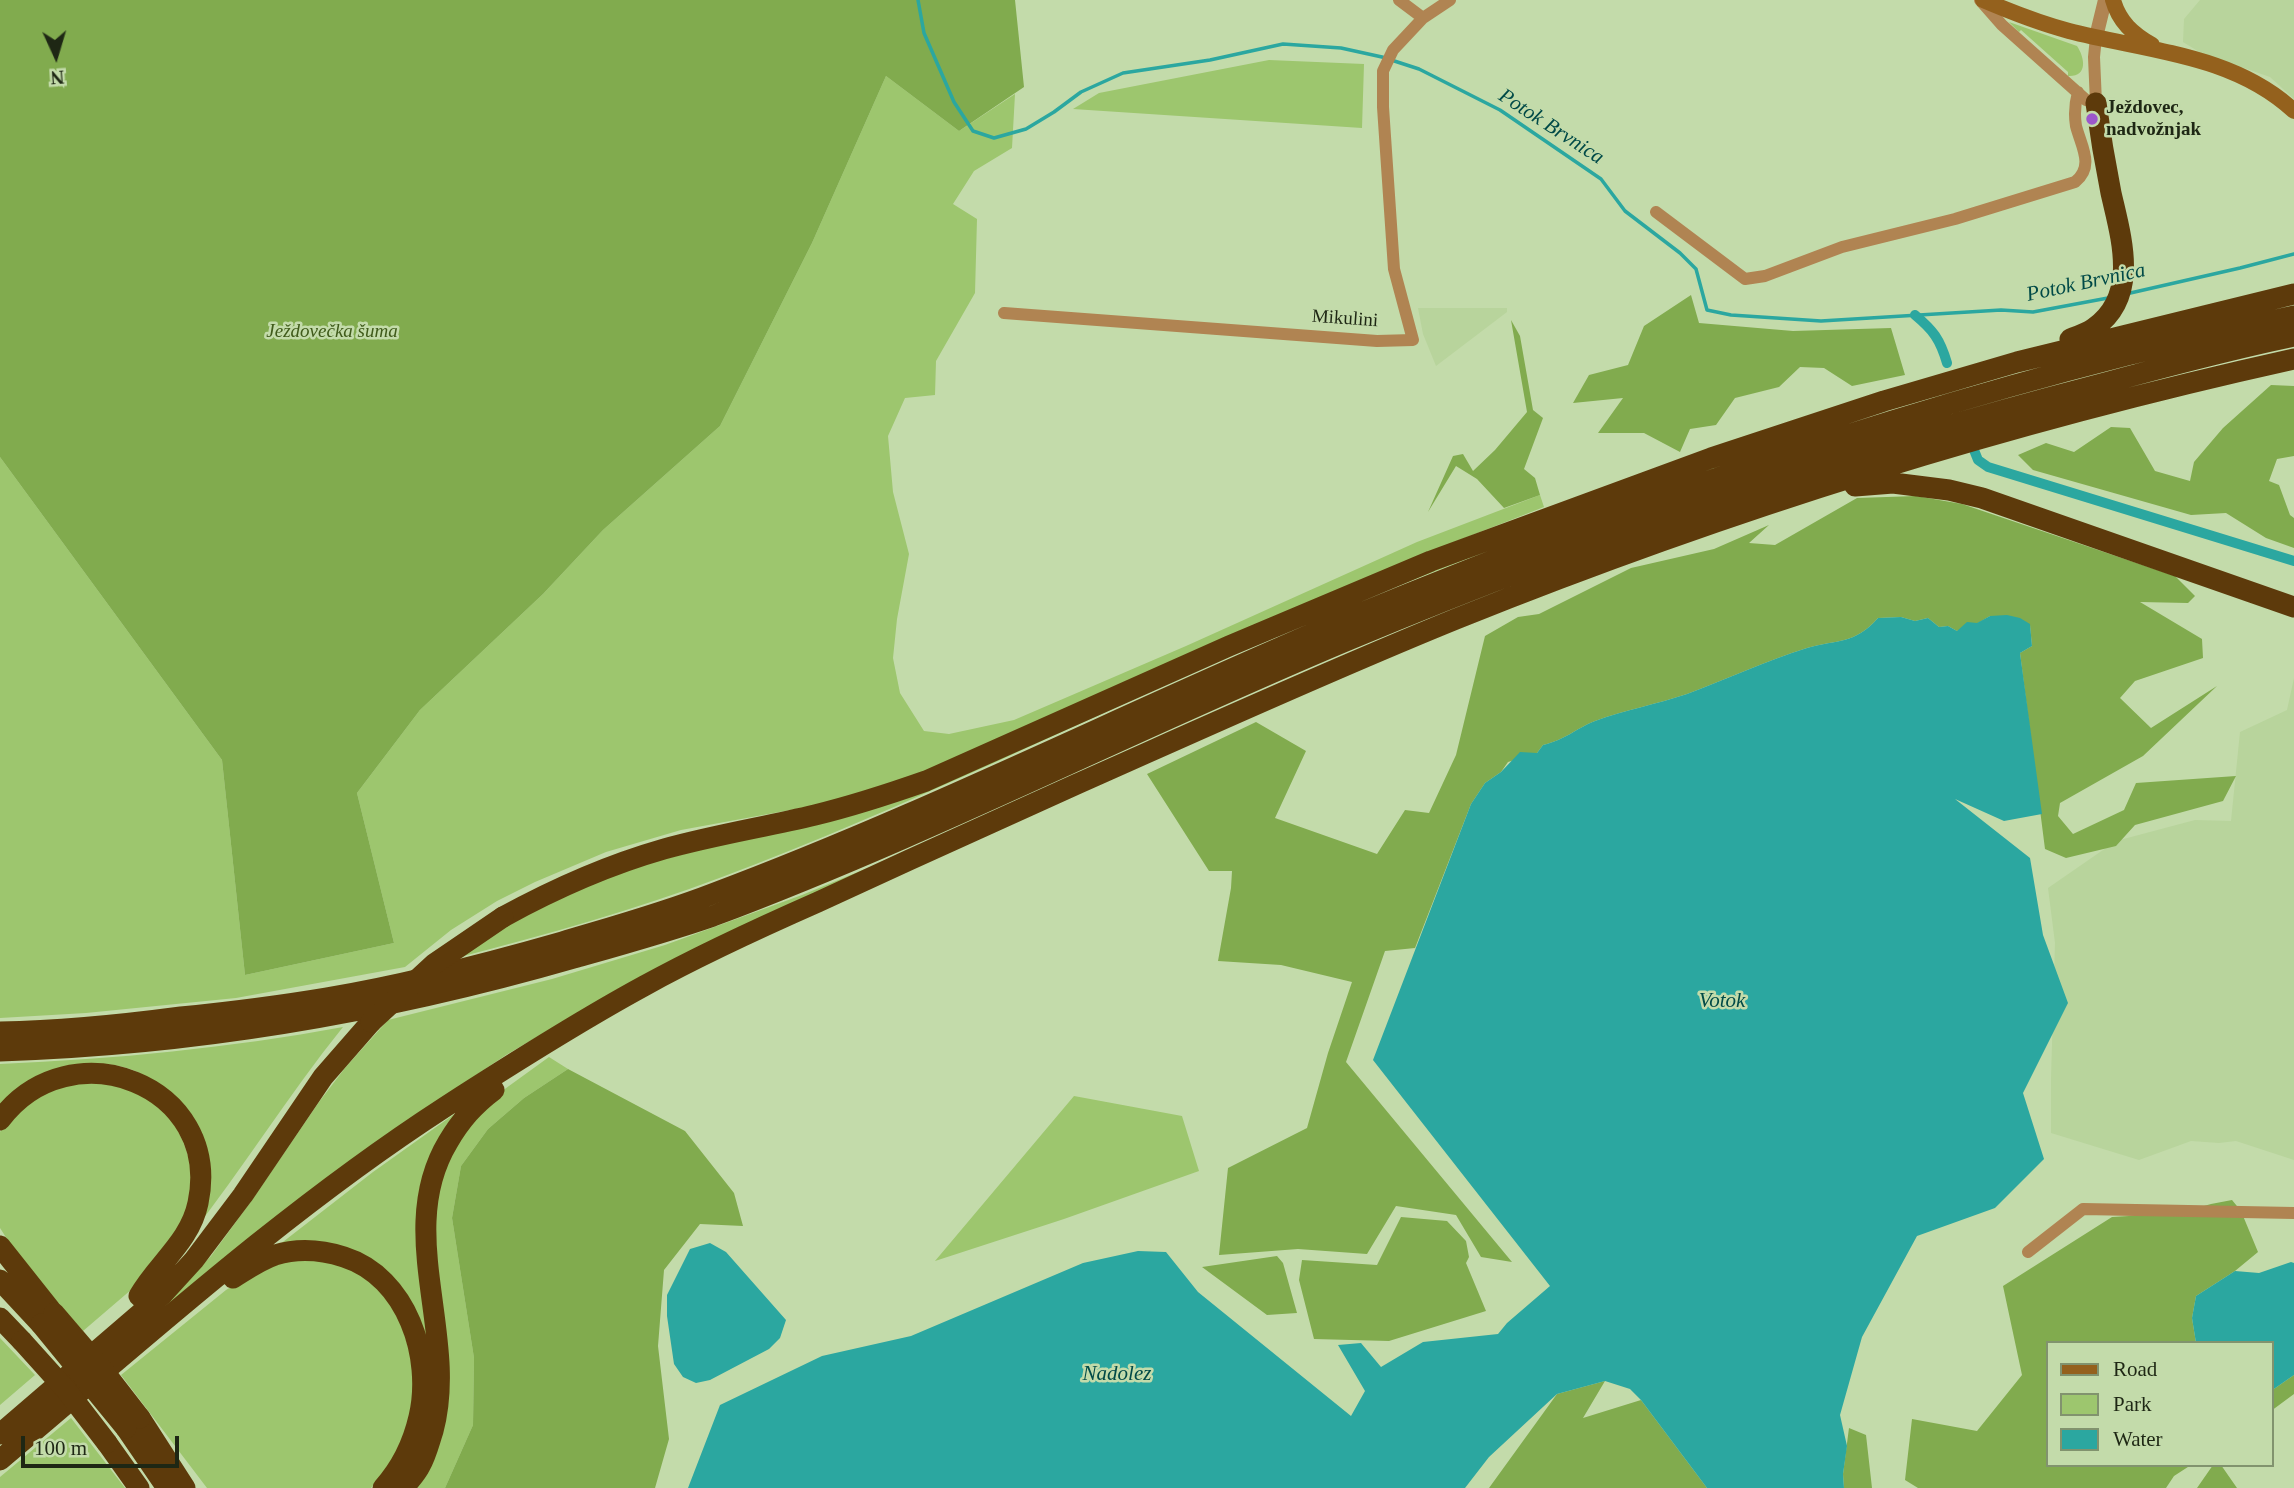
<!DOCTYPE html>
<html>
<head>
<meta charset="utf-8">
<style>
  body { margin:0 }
  #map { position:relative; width:2294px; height:1488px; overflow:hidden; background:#c3dbaa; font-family:Georgia,serif }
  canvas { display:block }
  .legend { position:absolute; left:2046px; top:1341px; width:228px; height:126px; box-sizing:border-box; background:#c3dbaa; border:2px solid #81936e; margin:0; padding:9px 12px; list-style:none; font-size:21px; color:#1e2714 }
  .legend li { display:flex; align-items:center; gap:14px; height:35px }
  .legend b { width:35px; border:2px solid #81936e }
  .north { position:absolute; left:21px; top:21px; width:70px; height:70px; -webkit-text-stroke:5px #c3dbaa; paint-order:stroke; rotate:176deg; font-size:19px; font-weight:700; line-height:28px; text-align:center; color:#1e2714 }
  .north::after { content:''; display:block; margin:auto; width:24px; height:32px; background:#1e2714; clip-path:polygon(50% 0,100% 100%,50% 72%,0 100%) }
  .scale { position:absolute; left:21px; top:1436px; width:158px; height:32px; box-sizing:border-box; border:4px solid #1e2714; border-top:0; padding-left:9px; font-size:21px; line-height:24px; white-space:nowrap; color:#1e2714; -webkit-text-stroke:5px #c3dbaa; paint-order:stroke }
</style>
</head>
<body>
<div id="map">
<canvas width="2294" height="1488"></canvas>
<ul class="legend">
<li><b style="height:9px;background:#94611d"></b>Road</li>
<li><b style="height:19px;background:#9dc66e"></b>Park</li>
<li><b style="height:19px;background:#2ba7a0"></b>Water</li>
</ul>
<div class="north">N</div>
<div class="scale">100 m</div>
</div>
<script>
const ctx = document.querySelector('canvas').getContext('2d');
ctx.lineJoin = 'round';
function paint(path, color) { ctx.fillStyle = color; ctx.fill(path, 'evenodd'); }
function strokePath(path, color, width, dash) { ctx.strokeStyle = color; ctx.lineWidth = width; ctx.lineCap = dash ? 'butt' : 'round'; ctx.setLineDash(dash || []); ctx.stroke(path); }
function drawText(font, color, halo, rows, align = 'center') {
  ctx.font = font + ' Georgia,serif'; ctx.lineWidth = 5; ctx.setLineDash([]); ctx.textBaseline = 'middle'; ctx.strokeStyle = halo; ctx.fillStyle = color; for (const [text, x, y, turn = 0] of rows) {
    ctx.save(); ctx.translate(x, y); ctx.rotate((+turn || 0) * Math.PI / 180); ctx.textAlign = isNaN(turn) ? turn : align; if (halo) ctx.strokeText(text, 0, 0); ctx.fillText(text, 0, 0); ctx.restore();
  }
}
paint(new Path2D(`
  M2200 0H2294V99L2270 77 2201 53 2183 42 2184 19Z
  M1418 308H1507V312L1436 366 1423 334Z
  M2294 678V1160L2236 1141 2219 1143 2191 1141 2139 1160 2051 1133V1078L2055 943 2048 888 2116 841 2195 820 2231 821 2240 732 2287 710Z`), '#b8d49c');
paint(new Path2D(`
  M2009 22 2077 46C2085 58 2088 77 2068 76V72L2021 30 2019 32Z
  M1269 60 1364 64 1362 128 1073 109 1099 93Z
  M886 76 959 131 1015 94 1012 148 974 171 953 204 977 219 975 293 936 361 935 395 905 398 888 436 893 492 909 554 897 619 893 658 900 693 924 731 949 734 1014 720 1186 646 1417 542 1540 495 1544 507 1439 548 937 768 823 804 681 830 606 852 535 882 497 901 451 930 405 967 236 998 86 1013 0 1018V457L222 760 245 975 394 943 357 793 420 710 543 594 603 530 720 426 812 243Z
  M1781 444C1608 507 1435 567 1266 640 1085 719 908 807 722 877 635 910 545 935 456 958L538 907 634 867 784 828 1431 568Z
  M870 867 618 989 506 1055 455 1089 145 1323 211 1256 252 1200 319 1102 345 1068 388 1020 552 979 665 945 802 895Z
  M343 1027C288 1095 243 1169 189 1237L207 1191C194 1163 180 1136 167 1108 162 1100 158 1086 151 1080 123 1058 74 1060 42 1074 25 1082 13 1094 0 1107V1064C115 1059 230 1048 343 1027Z
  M549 1057 568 1069 524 1098 488 1129 461 1166 452 1218 474 1358 473 1425 445 1488H414L422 1476 433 1212 451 1149 491 1099Z
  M75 1081 134 1087 177 1123 193 1171 185 1223 139 1283 83 1331 35 1277 18 1256 0 1228V1132L2 1128 26 1102Z
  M1074 1096 1182 1116 1199 1171 1064 1219 935 1261Z
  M460 1110 434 1147 432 1362 397 1284 279 1245 373 1172Z
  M289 1260H330L362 1273 396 1306 415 1371 411 1418 395 1457 371 1488H207L121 1375 226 1290 252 1274Z
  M0 1338 35 1375 0 1405Z
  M71 1418 125 1488H0V1477Z`), '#9dc66e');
paint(new Path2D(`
  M0 0H1015L1024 87 959 131 886 76 812 243 720 426 603 530 543 594 420 710 357 793 394 943 245 975 222 760 0 457Z
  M1691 295 1699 323 1793 331 1891 328 1905 375 1852 386 1824 368 1800 367 1779 387 1735 398 1716 425 1690 429 1680 452 1644 433H1598L1623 398 1573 403 1589 375 1628 365 1644 326Z
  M1511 320 1520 336 1533 410 1543 418 1524 469 1535 478 1540 495 1504 508 1477 479 1456 466 1428 512 1453 456 1463 454 1473 471 1495 450 1527 412Z
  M2271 385 2294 386V456L2277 459 2269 481 2279 485 2290 515 2294 518V548L2266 538 2226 513 2191 515 2033 470 2018 455 2046 443 2074 452 2111 427 2130 428 2155 471 2190 481 2194 462 2223 428Z
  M1916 496 1962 504 2175 576 2195 596 2188 603 2140 602 2202 639 2203 658 2135 681 2120 698 2151 728 2217 686 2143 756 2060 803 2058 816 2073 834 2124 810 2136 783 2236 776 2223 801 2135 825 2116 846 2066 858 2045 849 2020 653 2032 646 2030 625 1990 616 1978 623 1957 631 1948 626 1939 627 1928 618 1915 621 1901 617 1878 618C1854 645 1838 639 1807 648 1766 661 1727 679 1687 694 1657 704 1625 710 1595 721 1575 729 1565 740 1543 745L1537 753 1508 762 1501 772 1485 783 1471 804 1415 948 1385 951 1346 1062 1512 1262 1481 1257 1456 1215 1396 1206 1367 1254 1298 1249 1219 1255 1228 1168 1307 1128 1328 1053 1352 982 1281 965 1218 961 1231 888 1232 871H1209L1147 774 1256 722 1306 751 1275 818 1377 854 1405 810 1429 813 1456 755 1485 636 1518 617 1539 614 1631 568 1714 549 1769 525 1749 543 1775 545 1857 498Z
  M568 1069 685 1131 734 1193 743 1226 700 1224 664 1270 658 1346 669 1439 655 1488H445L473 1425 474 1358 452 1218 461 1166 488 1129 524 1098Z
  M2232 1200 2241 1211 2258 1252 2235 1271 2196 1296 2192 1318 2196 1343H2047V1465H2191L2174 1476 2166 1488H1918L1905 1480 1912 1419 1977 1431 2022 1375 2003 1286 2112 1217 2179 1213 2211 1204Z
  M1401 1217 1447 1221 1466 1241 1469 1257 1466 1263 1486 1311 1389 1341 1314 1339 1299 1280 1302 1260 1377 1265Z
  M1277 1256 1283 1263 1297 1313 1267 1315 1202 1267Z
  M2294 1375V1394L2271 1411V1391Z
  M1605 1381 1583 1418 1641 1400 1707 1488H1489L1557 1394Z
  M1849 1428 1866 1435 1872 1488H1844L1843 1474Z
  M2213 1465H2221L2237 1488H2197Z`), '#81ab4e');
paint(new Path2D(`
  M2007 615 2020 618 2030 624 2032 646 2020 653 2042 814 2004 821 1955 799 2030 858 2043 935 2068 1003 2023 1093 2044 1159 1995 1208 1917 1236 1862 1337 1840 1415 1847 1446 1843 1474 1844 1488H1707L1641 1400 1630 1389 1605 1381 1557 1394 1489 1457 1465 1488H688L720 1405 822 1356 911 1336 1083 1263 1138 1251 1166 1252 1198 1292 1351 1416 1365 1391 1338 1345 1361 1343 1381 1367 1423 1342 1498 1334 1507 1323 1550 1286 1373 1060 1471 804 1485 783 1501 772 1520 752 1537 753 1543 745C1565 740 1575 729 1595 721 1625 710 1657 704 1687 694 1727 679 1766 661 1807 648 1838 639 1854 645 1878 618L1901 617 1915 621 1928 618 1939 627 1948 626 1957 631 1967 622 1977 623 1990 616Z
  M710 1243 726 1252 786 1320 780 1338 769 1349 710 1380 696 1383 683 1377 674 1364 667 1316V1295L690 1249Z
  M2291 1262 2294 1263V1375L2271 1391V1343H2196L2192 1318 2196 1296 2235 1271 2259 1273Z`), '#2ba7a0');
strokePath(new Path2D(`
  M918 0 924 33 954 102 973 131 994 138 1026 129 1054 112 1081 92 1123 73 1210 60 1283 44 1341 48 1382 57 1419 69 1500 110 1601 179 1625 211 1680 253 1696 269 1707 310 1731 315 1821 321 2001 310 2033 312 2108 298
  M2126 294 2240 268 2294 254`), '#2ba7a0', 3.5);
strokePath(new Path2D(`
  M1915 315C1933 330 1940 339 1947 363
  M1974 450 1978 460 1988 467 2294 561`), '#2ba7a0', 10);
strokePath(new Path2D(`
  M1399 0 1423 18
  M1980 0 2002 25 2086 100 2096 103 2094 57 2096 37
  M1656 212 1745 279 1765 276 1842 247 1955 219 2075 182C2095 166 2081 146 2076 126 2074 114 2075 103 2078 92
  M1004 313 1377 341 1413 340 1394 269 1383 107V71L1393 50 1423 18 1450 0
  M2028 1252 2083 1209 2294 1213`), '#b08452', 12);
strokePath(new Path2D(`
  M2096 37 2105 0`), '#b08452', 14);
strokePath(new Path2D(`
  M1983 0C2011 12 2039 23 2069 31 2146 51 2233 54 2294 111
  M2113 0C2119 22 2133 34 2152 45`), '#94611d', 16);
strokePath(new Path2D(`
  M2070 339C2078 336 2087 333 2094 328 2140 296 2121 237 2111 193 2105 163 2100 133 2096 103
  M1855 486 1893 483 1949 490 1982 498 2294 607
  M503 917C554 889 608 865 664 849 714 835 765 827 815 815 852 806 889 794 926 781L1229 646 1431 561 1711 458 1884 401 2017 362 2294 294
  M0 1032C61 1031 121 1025 181 1017 230 1012 278 1006 326 998 405 985 485 964 562 942 612 927 663 913 712 894 929 813 1135 708 1347 619 1653 492 1970 385 2294 316
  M0 1051C194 1045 387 1012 574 958 620 945 667 932 713 916 929 835 1135 729 1348 640 1590 539 1839 452 2094 386 2160 368 2227 350 2294 336
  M0 1120C70 1026 223 1085 198 1203 190 1242 157 1264 139 1296
  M0 1246 50 1309
  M233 1278C246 1270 260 1260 275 1255 298 1248 322 1250 344 1257 407 1277 433 1357 419 1417 413 1443 401 1468 383 1488
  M0 1280 41 1324
  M0 1318 22 1341
  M140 1418 185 1488
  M126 1428 167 1488
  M0 1434 163 1294 194 1260 243 1195 323 1077 371 1022
  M107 1443 139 1488
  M0 1460C145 1338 286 1210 445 1107 510 1065 576 1023 644 986 700 955 759 928 818 902 904 862 991 823 1077 784 1203 728 1328 671 1456 619 1727 510 2009 422 2294 359
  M404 1488C409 1481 416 1474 420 1466 426 1456 429 1443 433 1431 459 1335 394 1232 448 1142 461 1120 474 1105 494 1090`), '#5d3a0b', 21);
strokePath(new Path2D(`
  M371 1022 434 964 503 917
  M54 1313 102 1369 140 1418
  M41 1324 126 1428
  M22 1341 67 1391 107 1443`), '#5d3a0b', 21);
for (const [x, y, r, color] of [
  [2092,119,7,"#9c57cb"]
]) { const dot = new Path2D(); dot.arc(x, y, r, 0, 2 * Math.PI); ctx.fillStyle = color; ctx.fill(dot); strokePath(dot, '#c3dbaa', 2.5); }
drawText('bold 19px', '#1e2714', '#c3dbaa', [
  ["Ježdovec,",2106,108],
  ["nadvožnjak",2106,130]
], 'left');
drawText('19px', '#1e2714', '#c3dbaa', [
  ["Mikulini",1345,319,4]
]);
drawText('italic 19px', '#405b1b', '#c3dbaa', [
  ["Ježdovečka šuma",332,332]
]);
drawText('italic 21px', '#004a47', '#c3dbaa', [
  ["Potok Brvnica",1551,127,33],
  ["Potok Brvnica",2086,283,-12],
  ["Votok",1722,1001],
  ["Nadolez",1117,1374]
]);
</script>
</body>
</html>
